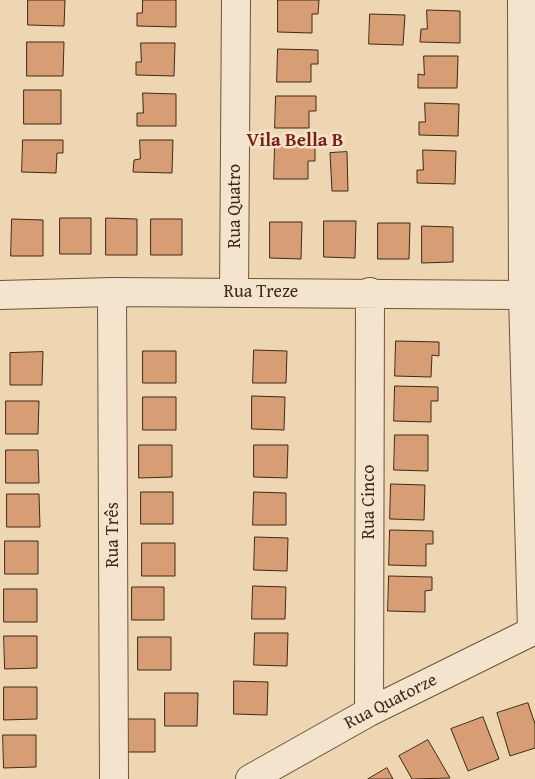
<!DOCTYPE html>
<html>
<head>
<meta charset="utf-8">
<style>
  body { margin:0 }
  canvas { display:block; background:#eed6b2 }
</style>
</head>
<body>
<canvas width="535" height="779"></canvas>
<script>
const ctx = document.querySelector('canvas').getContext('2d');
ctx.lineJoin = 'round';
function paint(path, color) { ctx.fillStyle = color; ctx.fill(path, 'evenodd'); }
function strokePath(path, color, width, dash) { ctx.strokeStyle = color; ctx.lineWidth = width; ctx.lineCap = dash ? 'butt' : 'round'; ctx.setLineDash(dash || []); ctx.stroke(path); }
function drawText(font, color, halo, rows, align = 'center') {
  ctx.font = font + ' "Gentium Book Plus",serif'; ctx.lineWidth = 5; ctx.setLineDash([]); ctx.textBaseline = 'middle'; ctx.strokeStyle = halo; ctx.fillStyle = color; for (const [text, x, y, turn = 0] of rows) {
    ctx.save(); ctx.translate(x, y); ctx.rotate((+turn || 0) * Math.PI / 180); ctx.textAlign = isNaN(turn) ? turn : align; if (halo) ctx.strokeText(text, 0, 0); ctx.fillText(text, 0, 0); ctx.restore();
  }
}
const building = new Path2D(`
  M28 0H65L64 26 28 25Z
  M143 0H176V27L137 26V13H142Z
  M278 0H319L318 14H312V33L278 32Z
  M427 10 460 11V43L420 42 421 29H427Z
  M370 14 405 15 403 45 369 44Z
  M27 42H64L63 76H27Z
  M141 43H175L174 76 136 75V62H141Z
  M278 49 318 50V64H311V82H277Z
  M424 56H458L457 88H418V74L424 75Z
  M24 90H61V124H24Z
  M143 93 176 94V126H137V113H143Z
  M276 96H316V111H309V128H275Z
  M425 103 459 104 458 136 419 135V122H425Z
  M23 140H63V153H57L56 173 22 172Z
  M140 140H173L172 173 133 172 134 160 140 159Z
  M275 146 315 147V161H308V179H274Z
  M423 150 456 151 455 184 417 183V170H423Z
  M347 152 348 191H332L330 153Z
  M60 218H91V254H60Z
  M106 218 137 219V255H106Z
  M12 219 43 220V256H11Z
  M151 219H182V255H151Z
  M324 221H356L355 258 324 257Z
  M270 222H302L301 259 270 258Z
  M378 223H410L409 259H378Z
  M422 226 453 227V262L422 263Z
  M396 341 439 342V356L432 355 431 377 395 376Z
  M254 350 287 351 286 383H253Z
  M143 351H176V383H143Z
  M43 352 42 385H10V353Z
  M395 386 438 387V401H431V422L394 421Z
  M252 396 285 397 284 430 252 429Z
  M143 397H176V430H143Z
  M6 401H39L38 434H6Z
  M395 435H428V471L394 470Z
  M139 445H172V477L139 478Z
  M254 445H288L287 478 254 477Z
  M6 450H38L39 483H6Z
  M391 484 425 485 424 520 390 519Z
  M141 492H173V524H141Z
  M254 492 286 493V525H253Z
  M7 494H39L40 527H7Z
  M390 530 433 531V544H426V566L389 565Z
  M255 537 288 538 287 571 254 570Z
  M5 541H38V574H5Z
  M142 543H175V576H142Z
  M389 576 432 577V590L425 591V612L388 611Z
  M253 586 286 587 285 619H252Z
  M132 587H164V620H132Z
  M4 589H37V622H4Z
  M255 633H288L287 666 254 665Z
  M4 636H37V668L5 669Z
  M138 637H171V670H138Z
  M234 681 268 682 267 715 234 714Z
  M4 687H37V719L4 720Z
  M165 693H198L197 726H165Z
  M528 703 535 724V748L510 756 497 713Z
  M483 717 499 759 468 771 451 729Z
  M122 719H155V752H122Z
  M3 735H36V767L4 768Z
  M428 740 450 778 412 779 399 756Z
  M387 768 393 779H368Z`);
paint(building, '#d79d75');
strokePath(building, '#402a16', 1);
const minor = new Path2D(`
  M522 0 523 295 532 630
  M112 292 114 779
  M234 292 236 0
  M0 295 112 292 523 295
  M369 712 370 292
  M250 779 369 712 535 630`);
strokePath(minor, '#6c553d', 30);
strokePath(minor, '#f4e4cd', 28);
drawText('18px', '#402a16', '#f4e4cd', [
  ["Rua Quatro",235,206,-90],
  ["Rua Treze",261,292],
  ["Rua Cinco",369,502,-90],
  ["Rua Três",113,535,-90],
  ["Rua Quatorze",391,702,-27]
]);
drawText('bold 19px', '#7a1f14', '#f4e4cd', [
  ["Vila Bella B",295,141]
]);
</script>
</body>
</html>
